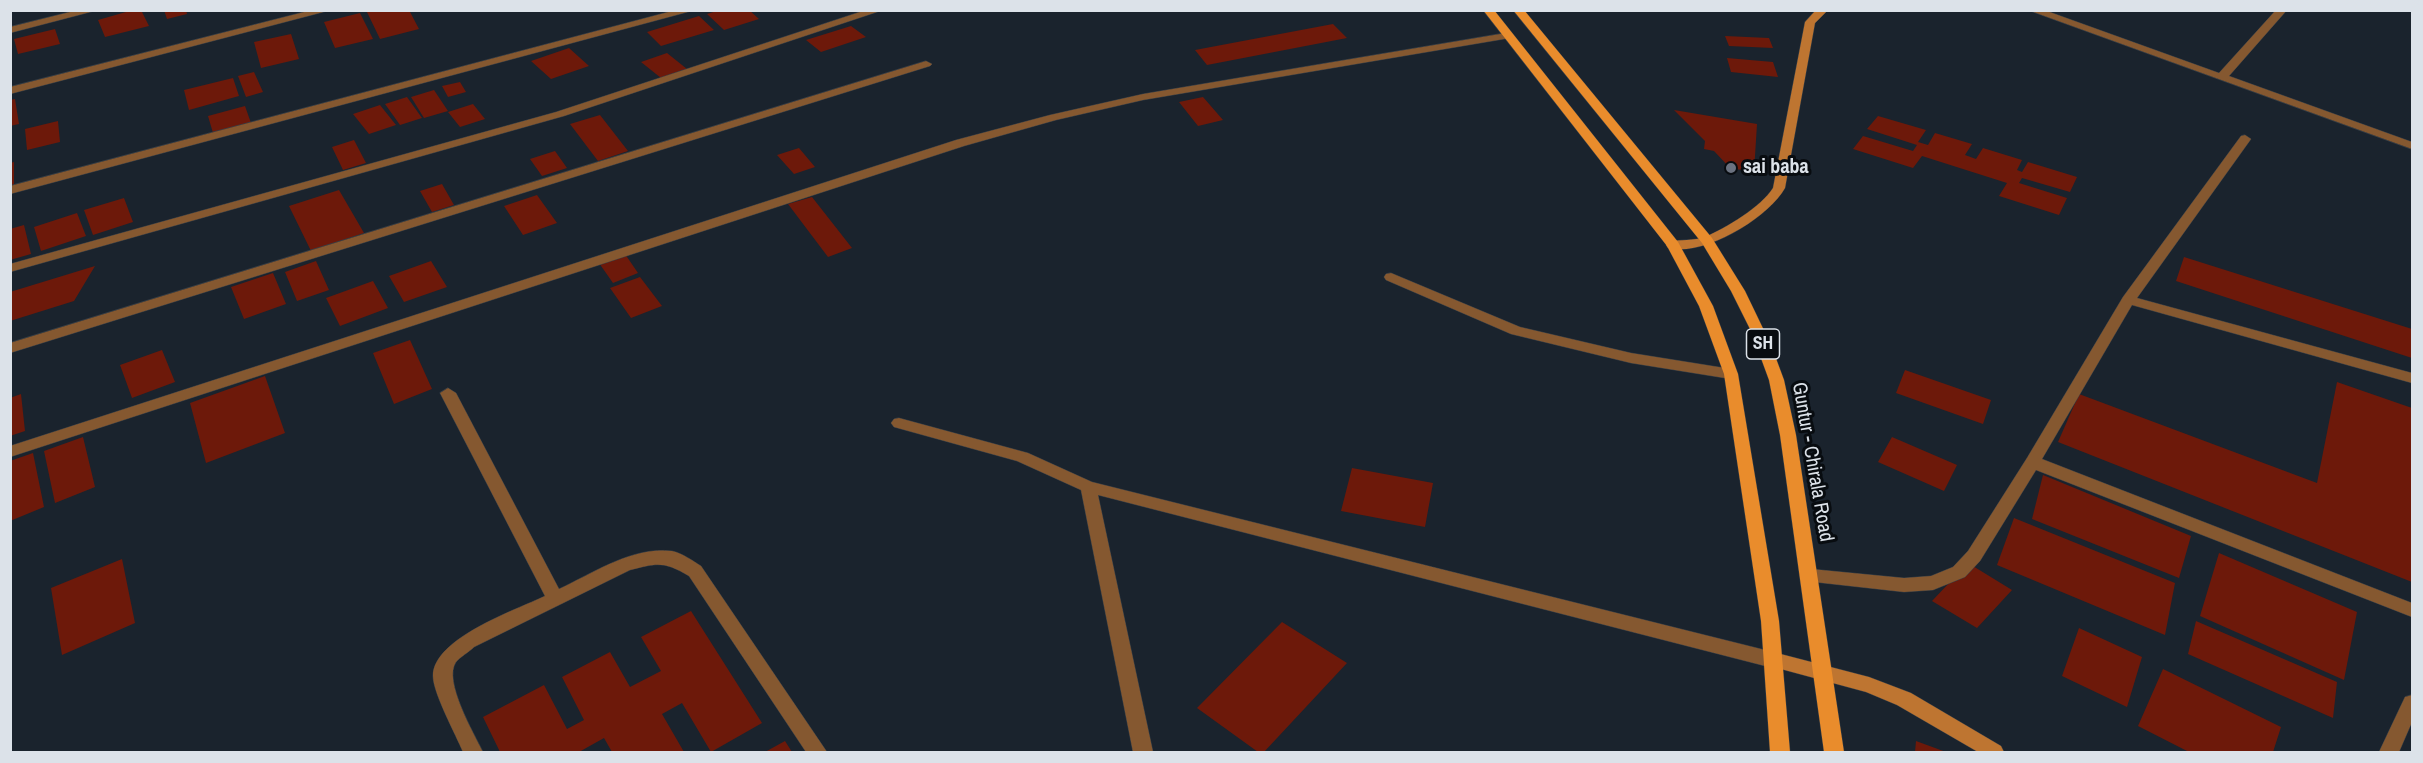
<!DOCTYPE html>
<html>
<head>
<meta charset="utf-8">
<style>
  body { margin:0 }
  #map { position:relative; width:2423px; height:763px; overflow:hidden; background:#1a232d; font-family:"Archivo Narrow",sans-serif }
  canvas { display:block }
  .frame { position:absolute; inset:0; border:12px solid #dce2e9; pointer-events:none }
</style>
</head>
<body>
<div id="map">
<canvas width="2423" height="763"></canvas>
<div class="frame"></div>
</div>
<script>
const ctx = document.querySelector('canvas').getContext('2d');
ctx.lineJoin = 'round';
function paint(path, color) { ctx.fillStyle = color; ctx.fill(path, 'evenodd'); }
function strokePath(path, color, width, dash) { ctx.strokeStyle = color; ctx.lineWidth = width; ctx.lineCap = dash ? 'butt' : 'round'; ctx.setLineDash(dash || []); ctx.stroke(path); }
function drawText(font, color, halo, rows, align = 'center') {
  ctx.font = font + ' "Archivo Narrow",sans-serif'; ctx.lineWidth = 6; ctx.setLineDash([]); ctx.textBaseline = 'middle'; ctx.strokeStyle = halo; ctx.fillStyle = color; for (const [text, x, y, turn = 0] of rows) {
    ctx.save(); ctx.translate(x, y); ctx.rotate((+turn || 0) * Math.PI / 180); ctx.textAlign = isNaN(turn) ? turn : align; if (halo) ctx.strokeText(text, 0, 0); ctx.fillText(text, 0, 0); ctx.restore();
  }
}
paint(new Path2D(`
  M133 10H141L149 26 105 37 98 20Z
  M164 10H186L187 14 167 19Z
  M366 10H409L419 29 380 39Z
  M720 10H749L759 19 724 30 707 14Z
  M360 13 373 39 335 48 324 22Z
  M699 16 714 30 661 46 647 32Z
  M1333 24 1347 38 1207 65 1195 50Z
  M851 26 866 37 821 52 806 40Z
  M55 29 60 44 18 54 14 39Z
  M291 34 299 59 261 68 254 42Z
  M1725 36 1769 38 1773 48 1729 46Z
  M569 48 589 66 551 79 531 61Z
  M667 53 687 69 661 78 641 62Z
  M1727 58 1773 62 1778 77 1731 72Z
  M254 72 263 92 246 97 238 76Z
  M233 78 239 96 189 110 184 90Z
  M460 82 466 92 448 97 442 86Z
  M434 90 448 111 424 118 411 97Z
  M407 97 422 118 400 125 385 104Z
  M1203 97 1223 120 1198 126 1179 102Z
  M15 99 19 124 10 126V100Z
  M473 104 485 119 460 127 448 112Z
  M380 105 396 125 369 134 353 114Z
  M245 106 251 123 213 133 208 116Z
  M1674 110 1757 124 1754 172 1730 168 1714 151 1704 149 1705 141Z
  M600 115 628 151 598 161 570 124Z
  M1878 116 1926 130 1918 142 1928 145 1935 133 1972 144 1965 155 1976 159 1983 148 2022 160 2017 170 2022 172 2028 162 2077 177 2070 192 2022 178 2019 183 2067 198 2059 215 1999 196 2007 183 1922 156 1913 168 1853 149 1863 136 1913 151 1917 145 1867 129Z
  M58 121 60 142 27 150 25 129Z
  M354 140 366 163 343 170 332 147Z
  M799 148 815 167 794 174 777 155Z
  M555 151 567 168 542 176 530 159Z
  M14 162V185L10 186V163Z
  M442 184 454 205 432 212 420 191Z
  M339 190 364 233 311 251 289 206Z
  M537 195 557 223 523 235 504 206Z
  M812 197 852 248 828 257 788 204Z
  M124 198 133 222 93 235 84 210Z
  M77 213 86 236 41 251 34 227Z
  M24 225 31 254 10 260V229Z
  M625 254 638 273 613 283 599 263Z
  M2184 257 2412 329V358L2176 281Z
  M316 261 329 290 297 301 285 272Z
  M431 261 447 287 404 302 389 276Z
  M95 266 74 301 10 321V292Z
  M273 273 286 304 244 319 231 287Z
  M640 277 662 306 631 318 610 288Z
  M373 281 388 308 340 326 326 298Z
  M410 340 432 389 394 404 373 353Z
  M162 350 175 382 132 398 120 365Z
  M1905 370 1991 400 1983 424 1896 393Z
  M265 376 285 433 206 463 190 403Z
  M2337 382 2412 408V582L2058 442 2079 394 2317 483Z
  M21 394 25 431 10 436V398Z
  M83 437 95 487 55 503 44 451Z
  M1892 437 1957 465 1944 491 1878 462Z
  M33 453 44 507 10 521V461Z
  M1352 468 1433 483 1425 527 1341 511Z
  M2043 475 2191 536 2179 578 2032 519Z
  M2014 518 2175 583 2165 635 1997 565Z
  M2219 553 2357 612 2344 680 2200 616Z
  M122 559 135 623 62 655 51 588Z
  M1968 563 2012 590 1977 628 1932 601Z
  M691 611 762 723 711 752 682 703 662 714 684 752H612L604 738 579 752H500L483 717 544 685 567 729 584 720 562 677 610 652 630 687 661 671 641 637Z
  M2196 621 2337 682 2333 718 2188 654Z
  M1282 622 1347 663 1264 752H1258L1197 708Z
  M2079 628 2142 657 2127 707 2062 676Z
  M2163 669 2281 727 2273 752H2189L2138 726Z
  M785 741 792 752H765Z
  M1916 741 1946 752H1915Z`), '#6d190a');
const street = new Path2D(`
  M78 10H98L10 33V27Z
  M312 10H331L10 94V87Z
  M676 10H695L10 194V186Z
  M866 10H883L564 116 10 272V264L556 112Z
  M2028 10H2044L2219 73 2276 10H2287L2229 76 2412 142V149Z
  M1506 33 1511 36 1510 38 1143 100 1056 120 964 146 10 457V446L956 140 1050 115 1143 94Z
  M926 61 932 64 930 66 10 353V343Z
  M2245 135 2251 139 2137 298 2412 373V383L2132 305 2042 459 2412 603V617L2036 470 1980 561 1965 577 1933 590 1904 592 1805 581 1802 576 1805 571 1811 569 1904 578 1931 576 1953 567 1968 551 2027 458 2123 297 2241 136Z
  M1391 273 1520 327 1631 353 1731 369 1738 374 1731 379 1631 363 1511 334 1386 280 1384 277 1386 274Z
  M448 388 456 393 559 589C593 573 633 546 672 551 682 553 693 561 701 566L827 752H806L689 576C664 561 657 563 630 570L474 647C469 652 460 657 456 662 443 681 474 733 483 752H463C456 735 433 693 433 676 433 638 516 610 545 596L440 393Z
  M899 418 1028 453 1092 482 1773 652 1780 655 1782 660 1780 665 1773 668 1098 495 1153 752H1133L1081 490 1017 461 894 427 891 423 894 419Z
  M2412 695V722L2399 752H2379L2405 697Z`);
const secondary = new Path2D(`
  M1816 10H1828L1815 23 1785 188C1768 218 1704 257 1668 248L1666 245 1668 242C1680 239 1694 241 1705 237 1726 228 1761 207 1773 188L1805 22Z
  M1773 652 1869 677 1911 693 2001 746 2004 752H1978L1897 705 1866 692 1766 665 1764 660 1766 655Z`);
const primary = new Path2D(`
  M1483 10H1494L1678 242 1713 306 1738 374 1779 621 1790 752H1770L1761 621 1724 374 1699 306 1667 246Z
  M1513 10H1524L1712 238 1745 291 1771 345 1784 380 1796 435 1844 752H1824L1780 435 1769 380 1751 331 1731 291 1702 243Z`);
strokePath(street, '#353e47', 1);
strokePath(secondary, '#353e47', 1);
strokePath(primary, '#353e47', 1);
paint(street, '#855830');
paint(secondary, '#be7531');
paint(primary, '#e98c2c');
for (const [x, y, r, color] of [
  [1731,168,6,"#6b7280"]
]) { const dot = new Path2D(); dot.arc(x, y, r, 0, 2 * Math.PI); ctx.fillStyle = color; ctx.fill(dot); strokePath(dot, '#080c10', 2); }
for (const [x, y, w] of [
  [1763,344,33]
]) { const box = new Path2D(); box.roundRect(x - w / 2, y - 15, w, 30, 4.5); ctx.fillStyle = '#080c10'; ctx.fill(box); strokePath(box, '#dce2e9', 1.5); }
drawText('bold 18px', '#dce2e9', null, [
  ["SH",1763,344]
]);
drawText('bold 20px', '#dce2e9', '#080c10', [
  ["sai baba",1743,168]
], 'left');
drawText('20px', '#dce2e9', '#080c10', [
  ["Guntur - Chirala Road",1812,462,80]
]);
</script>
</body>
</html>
